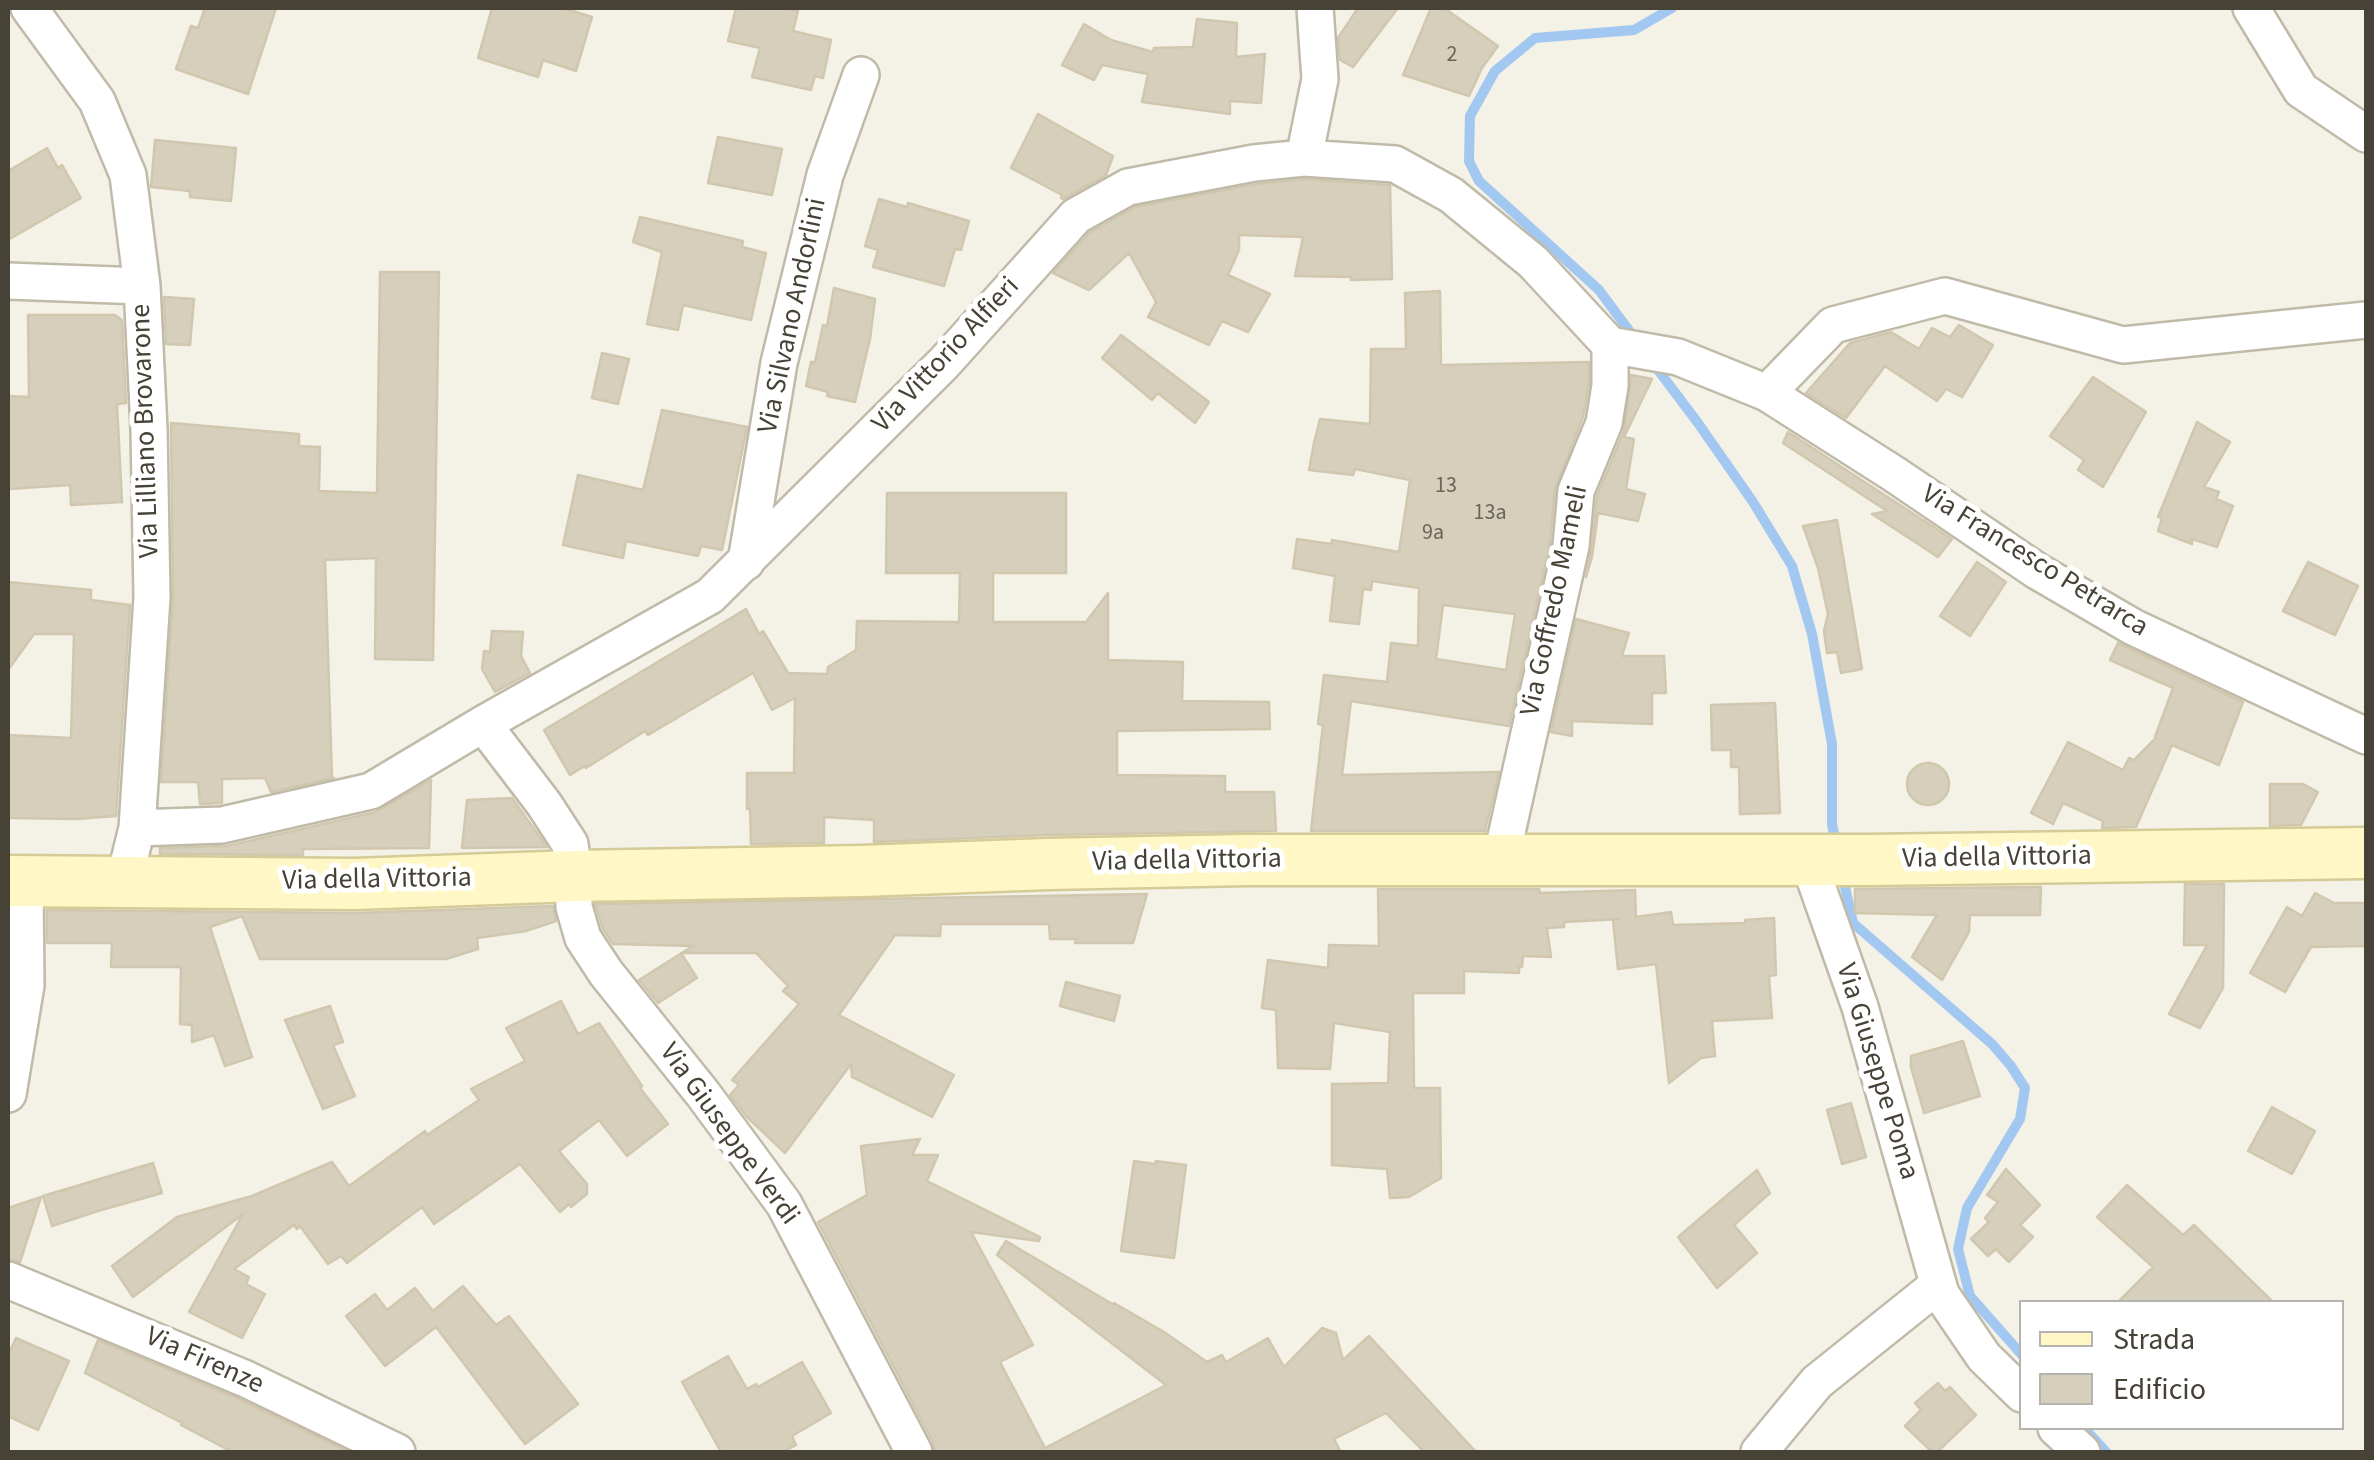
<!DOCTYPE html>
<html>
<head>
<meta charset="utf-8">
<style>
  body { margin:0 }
  #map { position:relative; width:2374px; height:1460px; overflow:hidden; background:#f4f1e7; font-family:"Source Sans 3",sans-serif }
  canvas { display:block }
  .frame { position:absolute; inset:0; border:10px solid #474236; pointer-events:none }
  .legend { position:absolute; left:2019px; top:1300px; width:325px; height:130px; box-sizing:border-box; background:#fff; border:2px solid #b5b3af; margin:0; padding:12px 18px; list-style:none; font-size:30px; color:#474236 }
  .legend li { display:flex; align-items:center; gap:20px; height:50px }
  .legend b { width:50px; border:2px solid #b5b3af }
</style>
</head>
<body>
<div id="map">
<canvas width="2374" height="1460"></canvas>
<div class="frame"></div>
<ul class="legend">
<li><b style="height:12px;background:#fff8c6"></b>Strada</li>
<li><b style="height:28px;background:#d6cfbc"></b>Edificio</li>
</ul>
</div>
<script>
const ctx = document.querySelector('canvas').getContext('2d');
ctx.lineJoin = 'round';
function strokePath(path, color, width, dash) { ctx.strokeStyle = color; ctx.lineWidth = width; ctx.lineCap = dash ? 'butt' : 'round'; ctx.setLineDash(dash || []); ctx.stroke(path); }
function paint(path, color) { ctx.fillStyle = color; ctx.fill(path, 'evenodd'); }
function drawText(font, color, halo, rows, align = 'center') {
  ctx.font = font + ' "Source Sans 3",sans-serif'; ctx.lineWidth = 10; ctx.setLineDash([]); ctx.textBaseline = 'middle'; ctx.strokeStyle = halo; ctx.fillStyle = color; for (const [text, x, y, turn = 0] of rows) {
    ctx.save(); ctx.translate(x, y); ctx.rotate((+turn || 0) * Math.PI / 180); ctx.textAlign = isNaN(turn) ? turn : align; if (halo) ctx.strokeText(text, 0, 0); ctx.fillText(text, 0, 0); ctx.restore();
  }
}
strokePath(new Path2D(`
  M1636 340 1599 290 1479 181 1469 161 1470 116 1495 71 1535 38 1634 30 1672 8
  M1652 362 1698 423 1753 502 1792 566 1812 634 1832 744V825L1837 846
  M1842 873 1853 923 1992 1044 2011 1066 2025 1088 2020 1119 1967 1208 1958 1249 1970 1296 2022 1355
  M2084 1428 2106 1452`), '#a2c8f2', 10);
const building = new Path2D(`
  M205 8H276L248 94 176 69 191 26 198 28Z
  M492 8H563L592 17 576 71 543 60 538 77 478 58Z
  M736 8H783L798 11 793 31 831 40 823 78 815 76 811 90 752 77 760 48 728 41Z
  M1358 8H1398L1353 67 1340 60 1338 38Z
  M1431 8H1444L1498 46 1482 68 1469 96 1403 75Z
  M1197 19 1237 23 1236 57 1265 54 1261 103 1230 101V114L1142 102 1148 74 1102 65 1094 80 1062 65 1084 24 1111 40 1153 52 1154 48 1193 47Z
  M1038 114 1113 156 1106 175 1063 199 1061 198 1062 195 1011 168Z
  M718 137 782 149 772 195 708 183Z
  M155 140 236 148 231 201 190 197V191L151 187Z
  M47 148 58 168 62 165 81 198 8 240V171Z
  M1304 179 1390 185 1392 279 1351 280V277L1295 276 1303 237 1239 235V250L1228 275 1270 294 1248 332 1222 321 1209 345 1148 317 1156 302 1129 253 1089 290 1053 273 1089 233 1135 207 1257 184Z
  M879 199 907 207 908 203 969 221 961 250 955 249 944 286 873 267 878 250 865 246Z
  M640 217 743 241 742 247 766 253 751 320 683 305 678 330 647 324 662 252 633 242Z
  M380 272H439L433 660 375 659 376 558 325 560 332 778H334L271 792 265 778 222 779V803L200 804 198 782H161L173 597 171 423 299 434V446L320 447 319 491 377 493Z
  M834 288 875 299 870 339 855 402 827 396 828 392 806 386 811 362H815L823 325 827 326Z
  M1440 291 1441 365 1589 362V384L1583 417 1555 489 1550 543 1509 726 1351 701 1342 775 1499 772 1485 831H1311L1323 725 1318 724 1324 675 1387 682 1391 643 1418 646 1419 588 1372 581 1371 590 1363 589 1359 624 1330 621 1335 576 1293 568 1297 539 1331 544 1332 540 1399 552 1410 480 1355 469 1353 475 1309 470 1314 443 1320 419 1370 424 1371 349H1406L1405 293ZM1443 605 1515 614 1506 670 1436 659Z
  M164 297 194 299 190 345 166 344Z
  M28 315H115L122 320 126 403 117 404 122 502 71 505 70 485 8 489V396L29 397Z
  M1959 325 1993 345 1962 397 1946 389 1937 401 1885 366 1846 418 1806 393 1850 343 1891 332 1919 349 1932 328 1950 337Z
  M1121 335 1209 402 1195 423 1158 393 1152 400 1102 358Z
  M602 353 629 359 618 404 592 398Z
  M1631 375 1652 379 1624 437 1634 439 1626 489 1645 494 1638 521 1598 513 1592 557 1586 577 1592 548 1597 496 1624 431Z
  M2093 377 2146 412 2103 487 2078 470 2084 460 2050 436Z
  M662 410 747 427 722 550 701 546 698 556 626 541 623 558 563 545 578 475 643 490Z
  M2197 422 2230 442 2204 487 2219 492 2216 499 2233 506 2217 547 2192 539V544L2158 531 2162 518 2158 517Z
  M1788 432 1952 539 1938 557 1872 514 1887 511 1783 443Z
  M887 493H1066V573H993V622H1086L1108 593V660L1183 662 1182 701 1269 702 1270 729 1117 731V775L1225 776V792H1274L1276 831 1047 835 874 842V820L824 817V843L751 844 750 808 747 809V773H794L795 698 772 710 753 673 648 735 645 731 586 768 585 766 570 775 544 730 746 609 759 634 763 631 788 673 827 674 828 667 856 650 857 621 959 622 960 573H886Z
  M1837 520 1862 669 1841 673 1837 652 1827 653 1824 631 1828 614 1818 568 1803 526Z
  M1977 562 2006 582 1970 636 1940 616Z
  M2308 562 2358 586 2335 635 2283 611Z
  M8 582 91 590V600L130 605 116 816 77 819 8 818V735L71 738 74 634H34L8 670Z
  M1576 619 1629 633 1622 656H1664L1666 693H1652V724L1572 721V736L1551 732Z
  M492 631 523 632 521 656 530 673 495 692 482 669 484 651 490 652Z
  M2118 643 2243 702 2219 765 2172 745 2136 827 2102 828 2103 821 2063 803 2053 824 2031 813 2068 742 2123 770 2129 758 2134 760 2156 738 2155 737 2173 688 2110 660Z
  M1775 703 1780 813 1740 814 1739 767H1731V750H1712L1711 705Z
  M1907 784a21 21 0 1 1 42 0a21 21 0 1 1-42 0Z
  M431 780 429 848 303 849V855L160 854V848L227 846 376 812Z
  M2270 784H2303L2318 792 2301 825 2270 826Z
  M512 798 547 847 462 848 467 800Z
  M2185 884H2224L2223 988 2200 1028 2169 1014 2207 945H2184Z
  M2041 887 2040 915H1970L1969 932 1942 980 1912 957 1937 915 1855 913V889Z
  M1378 889H1539L1540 893 1635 890 1636 917 1671 912 1673 925 1745 923V920L1774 918 1776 975 1769 976 1772 1018 1712 1021 1715 1056 1701 1058 1669 1083 1656 964 1618 969 1613 920 1620 919 1564 922V927L1547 928 1551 957 1523 956 1522 967H1519V973L1464 971V993H1413L1414 1088H1440L1441 1178 1409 1197 1390 1198 1387 1169 1332 1165V1084L1388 1083 1390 1032 1334 1023 1330 1069 1278 1068 1276 1010 1262 1008 1268 960 1328 968 1329 945 1379 946Z
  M2315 893 2334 903H2366V946L2311 947 2285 992 2250 973 2287 907 2302 916Z
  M1147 894 1133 943H1075L1076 939H1050L1049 924H941L940 936 895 935 839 1015 954 1075 932 1117 852 1077 851 1064 785 1153 747 1117 730 1095 739 1085 732 1080 799 1004 783 991 788 986 756 953H681L697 978 658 1003 639 980 693 946 613 944 603 929 595 904Z
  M553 906 556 921 526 931 477 938 478 949 446 959H260L242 916 210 927 252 1057 225 1066 214 1035 192 1042V1025L180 1024 181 967H111L112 943H47V910L355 913Z
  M1066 982 1120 996 1114 1021 1060 1006Z
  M561 1001 578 1034 599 1023 642 1086 640 1088 668 1124 627 1156 599 1120 559 1151 587 1184V1194L571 1207 569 1204 560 1212 520 1164 434 1224 422 1207 347 1263 341 1256 328 1264 300 1226 297 1229 294 1225 234 1269 249 1277 246 1284 265 1294 242 1338 189 1312 243 1214 133 1297 112 1266 177 1217 252 1196 332 1162 349 1186 425 1131 427 1135 479 1100 471 1089 525 1061 506 1028Z
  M330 1006 343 1042 333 1045 355 1096 323 1109 285 1020Z
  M1963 1041 1980 1096 1924 1113 1911 1067V1056Z
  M1851 1103 1866 1157 1842 1164 1827 1110Z
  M2272 1107 2315 1131 2292 1174 2248 1151Z
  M920 1139 912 1155H938L927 1181 1040 1237 1039 1241 971 1232 1033 1345 1000 1362 1045 1448 1166 1385 997 1255 1006 1241 1114 1305V1303L1164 1332 1207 1362 1222 1355 1226 1362 1268 1338 1284 1367 1322 1328 1336 1333 1343 1360 1369 1336 1476 1452H1424L1386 1413 1334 1439 1341 1452H935L933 1442 818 1222 867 1195 861 1146Z
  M1134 1161 1155 1164 1156 1161 1186 1165 1174 1258 1121 1251Z
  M153 1163 162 1193 98 1211 52 1226 43 1196Z
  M2006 1169 2040 1205 2020 1225 2033 1237 2009 1262 1996 1249 1988 1256 1971 1239 1989 1222 1985 1218 1998 1202 1987 1195Z
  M1757 1170 1770 1193 1734 1225 1757 1253 1717 1288 1678 1237Z
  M2127 1185 2183 1235 2194 1225 2273 1302H2118L2153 1267 2097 1217Z
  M41 1197 20 1262 8 1259V1208Z
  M463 1286 496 1325 509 1316 578 1404 525 1444 436 1327 385 1366 346 1316 375 1294 387 1310 415 1288 433 1311Z
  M16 1338 69 1361 38 1430 8 1416V1355Z
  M98 1340 237 1398 349 1452H232L181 1425 182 1423 85 1373Z
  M728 1356 747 1389 756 1384 758 1387 802 1362 831 1413 792 1436 796 1445 783 1452H721L682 1382Z
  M1938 1383 1945 1391 1950 1387 1976 1415 1937 1452H1932L1905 1426 1921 1410 1915 1403Z`);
paint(building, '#d6cfbc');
strokePath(building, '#d1c7af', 2.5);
const street = new Path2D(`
  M29 8 97 101 128 175 142 286 149 429 152 597 137 828 124 881
  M2251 8 2301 90 2366 134
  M1304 158 1320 79 1315 8
  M8 281 142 286
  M1767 393 1833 325 1945 296 2123 345 2366 320
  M746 562 779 363 825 175 861 75
  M483 724 544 804 570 844 574 876V907L583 938 606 973 703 1094 784 1204 914 1452
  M137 828 222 825 371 791 483 724 710 596 944 363 1076 216 1128 187 1254 163 1304 158 1395 164 1451 195 1533 262 1610 345 1678 357 1767 393 1894 474 2037 571 2133 627 2366 736
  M1501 859 1571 546 1576 491 1604 423 1610 386V345
  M1808 860 1860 1007 1941 1294 1984 1357 2022 1394
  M8 1094 26 985 25 880
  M8 1280 246 1379 397 1452
  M2056 1428 2082 1452
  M1759 1452 1817 1382 1938 1285`);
const secondary = new Path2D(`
  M8 881 355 884 574 876 862 871 1048 864 1248 860H1868L2366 853`);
strokePath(street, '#c0baa9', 40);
strokePath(secondary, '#d5cb96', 55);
strokePath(street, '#fff', 35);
strokePath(secondary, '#fff8c6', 50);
drawText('22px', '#6b6558', null, [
  ["2",1452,56],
  ["13",1446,487],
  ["13a",1490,514],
  ["9a",1433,534]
]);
drawText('28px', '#474236', '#fff', [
  ["Via Silvano Andorlini",794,316,-78],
  ["Via Vittorio Alfieri",947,356,-47],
  ["Via Lilliano Brovarone",147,431,-92],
  ["Via Francesco Petrarca",2034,562,32],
  ["Via Goffredo Mameli",1556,601,-78],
  ["Via della Vittoria",1997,859,-1],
  ["Via della Vittoria",1187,862,-1],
  ["Via della Vittoria",377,881,-1],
  ["Via Giuseppe Poma",1876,1072,73],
  ["Via Giuseppe Verdi",728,1135,54],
  ["Via Firenze",204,1362,24]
]);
</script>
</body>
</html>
